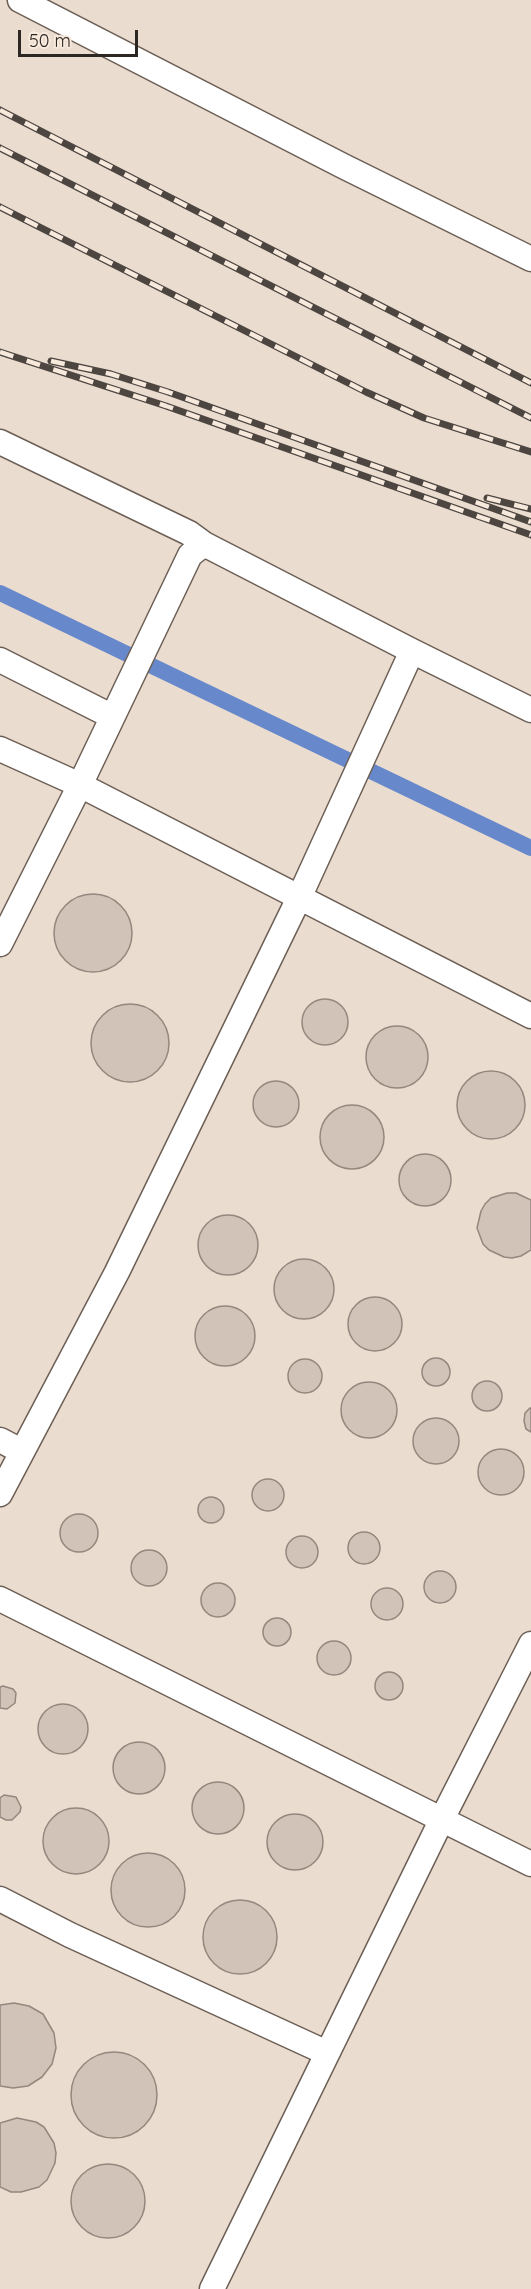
<!DOCTYPE html>
<html>
<head>
<meta charset="utf-8">
<style>
  body { margin:0 }
  #map { position:relative; width:531px; height:2289px; overflow:hidden; background:#ebdcd0; font-family:Quicksand,sans-serif }
  canvas { display:block }
  .scale { position:absolute; left:18px; top:30px; width:120px; height:27px; box-sizing:border-box; border:3px solid #2c2723; border-top:0; padding-left:8px; font-size:18px; line-height:21px; white-space:nowrap; color:#2c2723; -webkit-text-stroke:4px #f8e9dd; paint-order:stroke }
</style>
</head>
<body>
<div id="map">
<canvas width="531" height="2289"></canvas>
<div class="scale">50 m</div>
</div>
<script>
const ctx = document.querySelector('canvas').getContext('2d');
ctx.lineJoin = 'round';
function strokePath(path, color, width, dash) { ctx.strokeStyle = color; ctx.lineWidth = width; ctx.lineCap = dash ? 'butt' : 'round'; ctx.setLineDash(dash || []); ctx.stroke(path); }
function paint(path, color) { ctx.fillStyle = color; ctx.fill(path, 'evenodd'); }
strokePath(new Path2D(`
  M0 593 531 848`), '#6788ca', 16);
const building = new Path2D(`
  M54 933a39 39 0 1 1 78 0a39 39 0 1 1-78 0Z
  M302 1022a23 23 0 1 1 46 0a23 23 0 1 1-46 0Z
  M91 1043a39 39 0 1 1 78 0a39 39 0 1 1-78 0Z
  M366 1057a31 31 0 1 1 62 0a31 31 0 1 1-62 0Z
  M457 1105a34 34 0 1 1 68 0a34 34 0 1 1-68 0Z
  M253 1104a23 23 0 1 1 46 0a23 23 0 1 1-46 0Z
  M320 1137a32 32 0 1 1 64 0a32 32 0 1 1-64 0Z
  M399 1180a26 26 0 1 1 52 0a26 26 0 1 1-52 0Z
  M507 1193H516L531 1200V1250L521 1256 512 1258 504 1257 489 1250 483 1244 477 1228 481 1211 485 1204 491 1198Z
  M198 1245a30 30 0 1 1 60 0a30 30 0 1 1-60 0Z
  M274 1289a30 30 0 1 1 60 0a30 30 0 1 1-60 0Z
  M348 1324a27 27 0 1 1 54 0a27 27 0 1 1-54 0Z
  M195 1336a30 30 0 1 1 60 0a30 30 0 1 1-60 0Z
  M422 1372a14 14 0 1 1 28 0a14 14 0 1 1-28 0Z
  M288 1376a17 17 0 1 1 34 0a17 17 0 1 1-34 0Z
  M472 1396a15 15 0 1 1 30 0a15 15 0 1 1-30 0Z
  M341 1410a28 28 0 1 1 56 0a28 28 0 1 1-56 0Z
  M530 1408H531V1432L526 1429 524 1421 525 1413Z
  M413 1441a23 23 0 1 1 46 0a23 23 0 1 1-46 0Z
  M478 1472a23 23 0 1 1 46 0a23 23 0 1 1-46 0Z
  M252 1495a16 16 0 1 1 32 0a16 16 0 1 1-32 0Z
  M198 1510a13 13 0 1 1 26 0a13 13 0 1 1-26 0Z
  M60 1533a19 19 0 1 1 38 0a19 19 0 1 1-38 0Z
  M348 1548a16 16 0 1 1 32 0a16 16 0 1 1-32 0Z
  M286 1552a16 16 0 1 1 32 0a16 16 0 1 1-32 0Z
  M131 1568a18 18 0 1 1 36 0a18 18 0 1 1-36 0Z
  M424 1587a16 16 0 1 1 32 0a16 16 0 1 1-32 0Z
  M201 1600a17 17 0 1 1 34 0a17 17 0 1 1-34 0Z
  M371 1604a16 16 0 1 1 32 0a16 16 0 1 1-32 0Z
  M263 1632a14 14 0 1 1 28 0a14 14 0 1 1-28 0Z
  M317 1658a17 17 0 1 1 34 0a17 17 0 1 1-34 0Z
  M375 1686a14 14 0 1 1 28 0a14 14 0 1 1-28 0Z
  M3 1686 13 1689 16 1693 15 1703 7 1709 0 1708V1687Z
  M38 1729a25 25 0 1 1 50 0a25 25 0 1 1-50 0Z
  M113 1768a26 26 0 1 1 52 0a26 26 0 1 1-52 0Z
  M192 1808a26 26 0 1 1 52 0a26 26 0 1 1-52 0Z
  M4 1795 16 1797 21 1807 20 1812 12 1820H6L0 1817V1798Z
  M43 1841a33 33 0 1 1 66 0a33 33 0 1 1-66 0Z
  M267 1842a28 28 0 1 1 56 0a28 28 0 1 1-56 0Z
  M111 1890a37 37 0 1 1 74 0a37 37 0 1 1-74 0Z
  M203 1937a37 37 0 1 1 74 0a37 37 0 1 1-74 0Z
  M14 2003 29 2006 43 2014 54 2033 56 2048 52 2064 42 2077 28 2086 13 2088 0 2086V2005Z
  M71 2095a43 43 0 1 1 86 0a43 43 0 1 1-86 0Z
  M17 2118 36 2122 44 2127 54 2143 56 2153 55 2163 47 2180 39 2187 21 2192H11L0 2187V2123Z
  M71 2201a37 37 0 1 1 74 0a37 37 0 1 1-74 0Z`);
paint(building, '#d1c3b8');
strokePath(building, '#95877d', 1.5);
const minor = new Path2D(`
  M20 0 343 166 531 259
  M0 442 189 533 204 544
  M0 660 111 716
  M0 749 80 785 531 1016
  M0 944 80 785 190 555 204 544 412 651 531 710
  M0 1440 21 1451
  M0 1494 117 1272 299 898 412 651
  M0 1599 531 1864
  M0 1899 70 1935 327 2053
  M212 2289 442 1819 531 1644`);
strokePath(minor, '#6c5f55', 27);
strokePath(minor, '#fff', 24);
const rail = new Path2D(`
  M0 110 531 383
  M0 148 531 418
  M0 207 366 392 424 418 531 452
  M0 352 166 406 531 535
  M51 361 111 374 168 392 531 522
  M487 498 531 509`);
strokePath(rail, '#4c4540', 7);
strokePath(rail, '#f8e9dd', 4.5, [14]);
</script>
</body>
</html>
